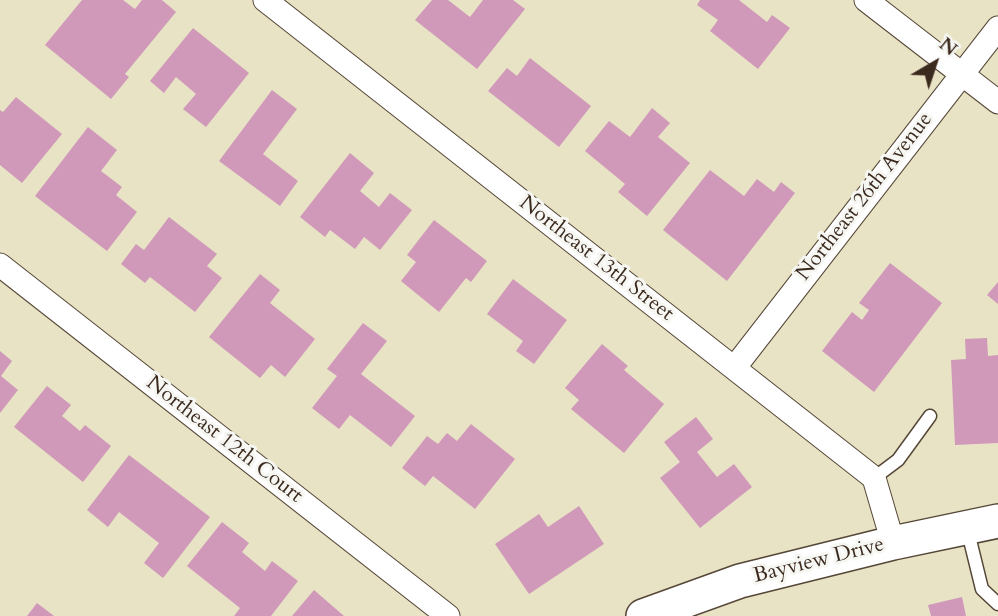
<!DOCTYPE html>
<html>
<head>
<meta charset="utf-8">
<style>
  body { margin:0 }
  #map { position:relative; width:998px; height:616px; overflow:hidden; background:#e8e3c4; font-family:Cardo,serif }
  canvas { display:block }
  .north { position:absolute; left:900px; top:28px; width:70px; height:70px; -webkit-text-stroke:5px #f6f6f2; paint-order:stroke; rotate:39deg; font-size:19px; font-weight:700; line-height:28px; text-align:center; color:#3b2a1e }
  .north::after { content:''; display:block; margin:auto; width:24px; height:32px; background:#3b2a1e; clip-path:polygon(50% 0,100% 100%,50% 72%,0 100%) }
</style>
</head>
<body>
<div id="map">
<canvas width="998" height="616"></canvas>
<div class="north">N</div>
</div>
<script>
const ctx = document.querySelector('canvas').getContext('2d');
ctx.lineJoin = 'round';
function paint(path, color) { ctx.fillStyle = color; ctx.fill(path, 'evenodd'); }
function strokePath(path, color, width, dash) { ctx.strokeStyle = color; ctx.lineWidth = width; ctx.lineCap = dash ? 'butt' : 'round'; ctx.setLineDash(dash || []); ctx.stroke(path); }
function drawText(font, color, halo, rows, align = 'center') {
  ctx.font = font + ' Cardo,serif'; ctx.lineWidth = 6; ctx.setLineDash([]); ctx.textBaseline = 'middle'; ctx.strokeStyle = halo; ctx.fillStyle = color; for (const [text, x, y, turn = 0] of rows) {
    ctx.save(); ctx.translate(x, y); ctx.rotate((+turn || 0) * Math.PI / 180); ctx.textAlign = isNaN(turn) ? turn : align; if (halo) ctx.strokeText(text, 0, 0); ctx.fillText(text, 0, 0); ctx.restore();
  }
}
paint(new Path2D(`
  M82 0H123L135 9 142 0H162L176 12 125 74 129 77 111 99 45 45Z
  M432 0H448L470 17 483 0H513L525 9 477 69 415 20Z
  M700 0H739L767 22 772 15 790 28 758 69 710 31 718 20 697 5Z
  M193 28 249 73 206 127 183 109 196 94 176 77 164 93 150 81Z
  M530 58 591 106 559 147 488 91 507 68 517 76Z
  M272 90 297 109 263 154 298 181 280 206 219 161Z
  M16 97 62 134 22 183 0 165V110L3 112Z
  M652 108 670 123 658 137 690 163 647 216 618 192 625 184 585 151 609 121 630 137Z
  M88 127 117 150 101 171 122 187 116 195 137 212 107 251 35 196Z
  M350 153 374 173 360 191 379 207 390 193 412 210 380 250 364 237 355 249 330 230 325 237 300 217Z
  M710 170 744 196 757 179 774 192 781 182 795 193 727 281 663 230Z
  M169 217 217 254 207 266 222 278 195 312 150 277 145 283 121 264 136 244 144 250Z
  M434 220 487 261 471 282 466 278 439 312 401 281 416 262 407 255Z
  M890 263 942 303 874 392 822 351 852 312 862 320 869 310 859 303Z
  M260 274 280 290 270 303 315 339 285 377 271 365 260 378 209 337Z
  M513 279 567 320 534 364 516 351 523 341 487 314Z
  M998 282V304L987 295Z
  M363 323 387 341 361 374 415 416 391 447 350 415 339 429 312 408 337 376 327 369Z
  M987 338 988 356 998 355V443L955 445 951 360 966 359 965 339Z
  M602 344 628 366 624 370 664 404 624 453 571 409 579 400 565 388Z
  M0 351 12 361 1 376 18 390 0 413Z
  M47 386 71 405 62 416 80 431 85 425 111 446 83 482 14 427Z
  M696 417 713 439 697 452 717 477 734 464 752 487 700 528 660 478 680 462 664 442Z
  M471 424 515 459 475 509 433 476 425 486 402 468 427 436 438 444 447 433 457 441Z
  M129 455 210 517 163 578 144 563 159 543 119 512 108 527 87 510Z
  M579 506 604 544 529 594 495 544 539 514 548 527Z
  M222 522 249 543 242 552 265 571 272 561 298 581 271 616H234L240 608 187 566Z
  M314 590 344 616H292Z
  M962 597 966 616H931L928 605Z
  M37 603 54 616H27Z`), '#d099ba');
const lane = new Path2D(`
  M874 478 898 460 930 416
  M967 528 982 589 998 604`);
const street = new Path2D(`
  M265 0 874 478 893 543
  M866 0 998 102
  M0 265 448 616
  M735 367 998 28`);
const secondary = new Path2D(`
  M643 616 740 581 893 543 998 521`);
strokePath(lane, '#554637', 15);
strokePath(street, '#554637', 25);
strokePath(secondary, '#554637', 36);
strokePath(lane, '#fff', 12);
strokePath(street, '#fff', 23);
strokePath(secondary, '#fff', 33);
drawText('21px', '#3b2a1e', '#f6f6f2', [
  ["Northeast 26th Avenue",865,197,-52],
  ["Northeast 13th Street",596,259,38],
  ["Northeast 12th Court",224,440,38],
  ["Bayview Drive",819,561,-14]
]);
</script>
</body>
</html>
